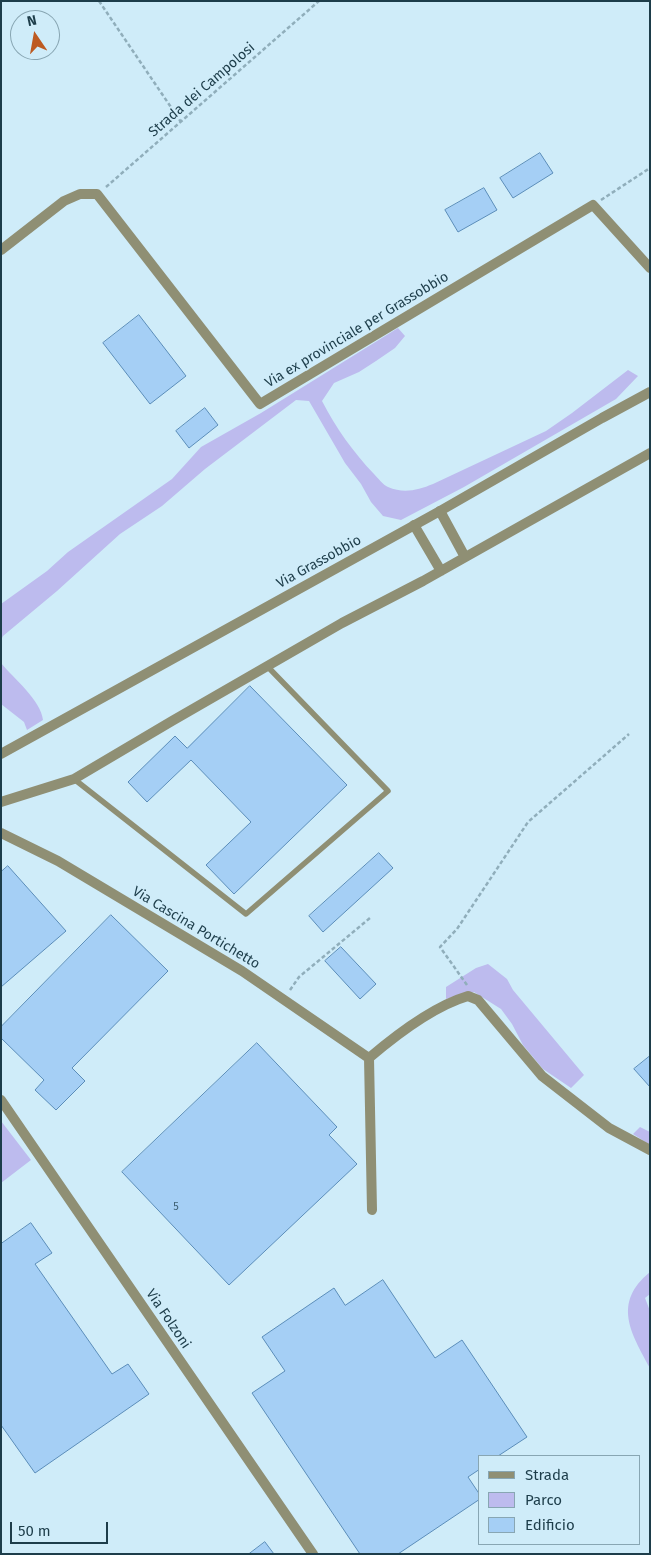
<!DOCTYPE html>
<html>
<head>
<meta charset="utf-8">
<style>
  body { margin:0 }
  #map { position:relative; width:651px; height:1555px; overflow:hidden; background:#cfecf9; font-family:"Fira Sans",sans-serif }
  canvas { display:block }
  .frame { position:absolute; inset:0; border:2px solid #1d3d4a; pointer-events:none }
  .legend { position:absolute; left:478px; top:1455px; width:162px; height:90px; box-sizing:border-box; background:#cfecf9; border:1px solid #88a6b3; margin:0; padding:6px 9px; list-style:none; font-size:15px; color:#1d3d4a }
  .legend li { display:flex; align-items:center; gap:10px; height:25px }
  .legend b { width:25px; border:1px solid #88a6b3 }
  .north { position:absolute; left:10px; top:10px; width:50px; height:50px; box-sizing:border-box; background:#cfecf9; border:1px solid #88a6b3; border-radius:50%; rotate:348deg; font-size:14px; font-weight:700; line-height:20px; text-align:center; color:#1d3d4a }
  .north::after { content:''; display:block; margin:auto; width:18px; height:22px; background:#bd5a21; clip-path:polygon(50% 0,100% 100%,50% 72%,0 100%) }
  .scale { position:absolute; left:10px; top:1522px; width:98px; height:22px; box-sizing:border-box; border:2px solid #1d3d4a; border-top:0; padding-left:6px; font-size:15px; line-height:18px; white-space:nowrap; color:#1d3d4a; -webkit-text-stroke:4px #cfecf9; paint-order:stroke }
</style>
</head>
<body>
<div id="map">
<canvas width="651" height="1555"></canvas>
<div class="frame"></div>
<ul class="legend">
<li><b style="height:6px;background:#8f8f74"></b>Strada</li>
<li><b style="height:14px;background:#bdbbee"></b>Parco</li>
<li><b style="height:14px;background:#a5cff5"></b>Edificio</li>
</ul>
<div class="north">N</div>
<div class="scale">50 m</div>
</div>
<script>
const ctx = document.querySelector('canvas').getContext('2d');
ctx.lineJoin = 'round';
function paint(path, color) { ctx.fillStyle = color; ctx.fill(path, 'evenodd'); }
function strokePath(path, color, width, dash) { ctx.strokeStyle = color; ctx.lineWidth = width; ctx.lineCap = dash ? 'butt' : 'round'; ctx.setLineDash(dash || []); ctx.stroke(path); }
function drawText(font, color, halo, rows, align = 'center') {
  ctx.font = font + ' "Fira Sans",sans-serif'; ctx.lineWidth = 4; ctx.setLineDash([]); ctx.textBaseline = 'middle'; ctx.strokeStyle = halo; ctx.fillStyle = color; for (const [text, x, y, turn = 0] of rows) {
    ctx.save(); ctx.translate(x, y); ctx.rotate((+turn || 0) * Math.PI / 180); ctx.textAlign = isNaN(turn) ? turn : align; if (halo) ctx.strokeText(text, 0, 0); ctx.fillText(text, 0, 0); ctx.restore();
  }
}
paint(new Path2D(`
  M398 328 405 336 395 348 376 361 359 372 334 383 322 401C336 428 353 452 374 474 378 478 383 485 388 487 404 494 418 490 433 484L546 431 572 413 628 370 638 376 616 399 464 487 401 520 383 516 371 502 361 484 345 463 309 401 296 400 205 469 162 506 120 534 57 591 3 636 1 640V604L47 571 68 552 172 479 201 447 261 413Z
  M1 663C14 679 41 700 43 720L27 730 24 722 1 704Z
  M488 964 507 979 513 990 584 1075 571 1088 543 1069 523 1045 512 1024 501 1009 474 992 446 999V987L476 968Z
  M1 1121 31 1160 1 1183Z
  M640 1127 650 1132V1145L633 1134Z
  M650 1272V1294L645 1298 650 1311V1368C631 1333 612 1303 650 1272Z`), '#bdbbee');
const building = new Path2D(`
  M540 153 553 173 513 198 500 178Z
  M484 188 497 210 458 232 445 210Z
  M139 315 186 376 150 404 103 343Z
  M205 408 218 425 189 448 176 431Z
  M250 686 347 785 234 894 206 865 251 822 191 760 147 802 128 782 175 736 187 748Z
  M379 853 393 868 323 932 309 916Z
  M8 866 66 931 1 987V872Z
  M111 915 168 971 72 1068 85 1081 56 1110 35 1090 44 1080 1 1038V1027Z
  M341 947 376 984 360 999 325 961Z
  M257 1043 337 1127 329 1135 357 1164 229 1285 122 1172Z
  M650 1056V1087L634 1069Z
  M31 1223 52 1253 35 1264 112 1374 128 1364 149 1394 35 1473 1 1425V1244Z
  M383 1280 435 1358 462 1340 527 1437 498 1456H480V1469L468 1477 480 1495V1499L398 1554H360L252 1393 285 1371 262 1337 334 1288 345 1305Z
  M265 1542 274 1554H249Z`);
paint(building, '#a5cff5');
strokePath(building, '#5b8db9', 1);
strokePath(new Path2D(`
  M99 1 181 122
  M106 187 319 1
  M601 200 650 168
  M467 985 440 947 457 929 528 822 629 734
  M290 990 299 977 370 918`), '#90aebb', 2.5, [4, 2.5]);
strokePath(new Path2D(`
  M74 779 246 914 388 791 267 666`), '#8f8f74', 5.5);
strokePath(new Path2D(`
  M1 250 64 201 80 194H97L260 404 593 205 650 268
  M440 511 465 557
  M414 525 441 571
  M1 802 74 779 172 721 342 623 423 581 650 453
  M1 833 58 861 242 971 369 1058C396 1035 434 1006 468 996L478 1000 542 1076 609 1128 650 1150
  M369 1058 372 1210
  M1 1100 313 1554`), '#8f8f74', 10);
strokePath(new Path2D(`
  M1 754 440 511 602 418 650 392`), '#8f8f74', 10);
drawText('11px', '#3f6275', null, [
  ["5",176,1207]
]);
drawText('14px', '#1d3d4a', '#cfecf9', [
  ["Strada dei Campolosi",202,90,-41],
  ["Via ex provinciale per Grassobbio",357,330,-31],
  ["Via Grassobbio",319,562,-29],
  ["Via Cascina Portichetto",196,928,31],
  ["Via Folzoni",168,1319,56]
]);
</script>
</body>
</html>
